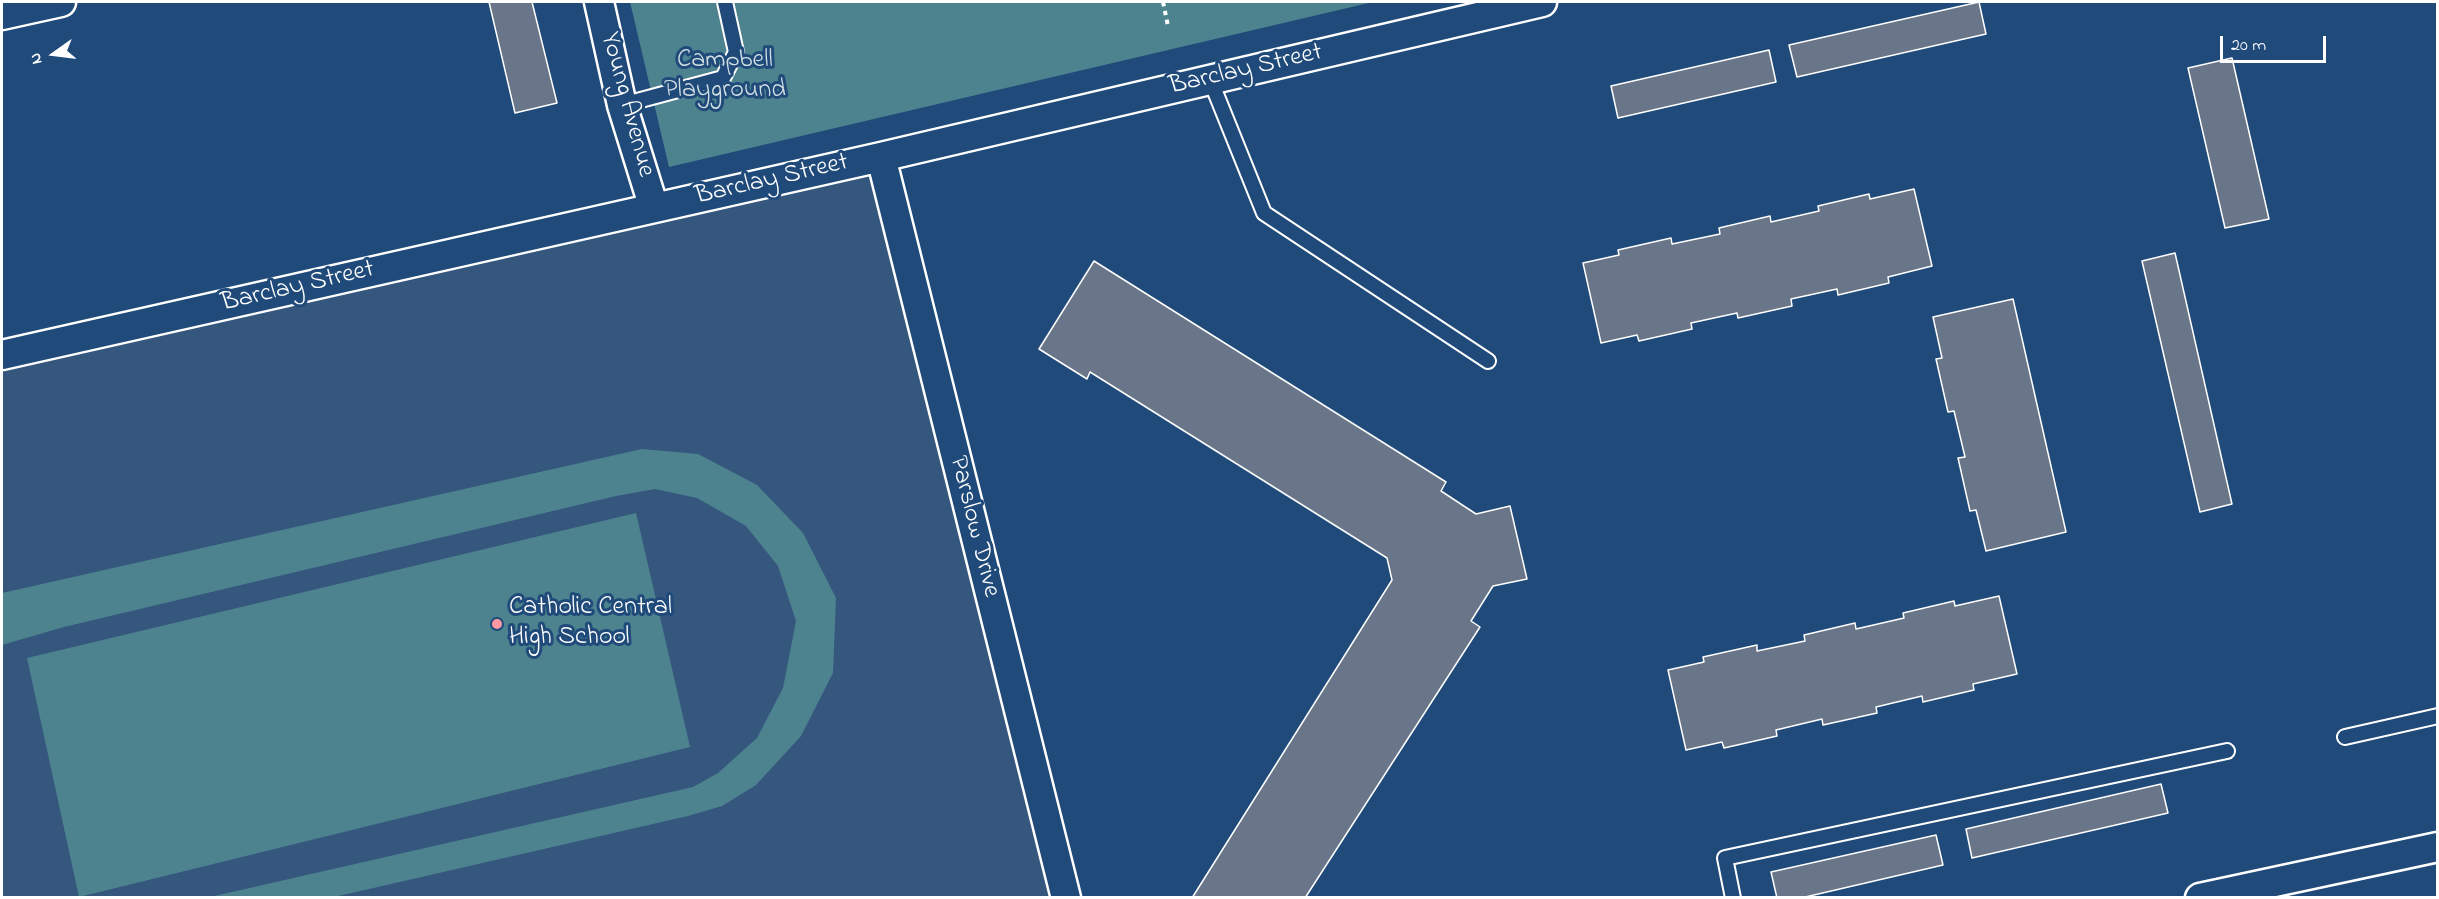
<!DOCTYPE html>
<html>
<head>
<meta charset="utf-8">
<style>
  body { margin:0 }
  #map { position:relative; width:2439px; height:899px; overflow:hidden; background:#1f4a7a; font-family:"Indie Flower",sans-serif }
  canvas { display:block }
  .frame { position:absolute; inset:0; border:3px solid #fff; pointer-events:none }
  .north { position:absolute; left:24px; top:24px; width:60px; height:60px; -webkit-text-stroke:4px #1f4a7a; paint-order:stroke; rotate:256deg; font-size:16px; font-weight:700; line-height:24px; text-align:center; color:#fff }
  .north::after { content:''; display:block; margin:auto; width:21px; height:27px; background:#fff; clip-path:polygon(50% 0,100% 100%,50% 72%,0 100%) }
  .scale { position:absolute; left:2220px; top:36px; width:106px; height:27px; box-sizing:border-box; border:3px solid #fff; border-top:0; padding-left:8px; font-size:18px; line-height:21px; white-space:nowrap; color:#fff; -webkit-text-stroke:4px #1f4a7a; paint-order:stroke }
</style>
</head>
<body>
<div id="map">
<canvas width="2439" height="899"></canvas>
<div class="frame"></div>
<div class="north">N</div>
<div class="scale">20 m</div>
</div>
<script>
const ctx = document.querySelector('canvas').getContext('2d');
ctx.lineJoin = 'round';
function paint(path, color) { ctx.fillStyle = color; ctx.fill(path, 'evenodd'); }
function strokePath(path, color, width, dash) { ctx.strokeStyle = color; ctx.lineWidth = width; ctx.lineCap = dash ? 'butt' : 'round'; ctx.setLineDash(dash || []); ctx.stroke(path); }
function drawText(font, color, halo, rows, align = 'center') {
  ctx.font = font + ' "Indie Flower",sans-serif'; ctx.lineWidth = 6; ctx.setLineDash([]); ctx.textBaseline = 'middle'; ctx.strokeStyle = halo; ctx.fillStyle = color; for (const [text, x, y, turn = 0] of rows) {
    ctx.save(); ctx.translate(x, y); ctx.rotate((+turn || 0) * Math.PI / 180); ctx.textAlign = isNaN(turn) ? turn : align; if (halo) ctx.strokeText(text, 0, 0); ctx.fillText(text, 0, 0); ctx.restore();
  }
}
paint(new Path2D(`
  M881 157 1059 897H2V351Z`), '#35577e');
paint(new Path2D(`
  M630 2H1373L669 167Z
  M642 449 698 454 757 485 803 533 836 598 833 673 801 736 756 785 722 806 688 816 334 897H210L693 787 718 773 757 738 783 688 796 621 778 566 746 526 697 498 655 489 616 496 64 627 2 645V593Z
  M636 513 690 747 79 897 27 658Z`), '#4d828f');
const building = new Path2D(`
  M489 2H532L557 103 515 113Z
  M1979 2 1986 34 1797 77 1789 45Z
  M1769 50 1776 82 1618 118 1611 86Z
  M2232 58 2269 219 2225 228 2188 68Z
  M1914 189 1932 266 1888 277 1889 283 1838 295 1837 289 1791 299 1792 306 1738 318 1737 313 1691 323 1692 329 1639 341 1637 335 1601 343 1583 263 1619 255 1618 250 1671 238 1672 244 1720 234 1719 228 1770 216 1771 222 1819 211 1818 206 1869 194 1870 199Z
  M2175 253 2232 504 2200 512 2142 261Z
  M1094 261 1446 482 1441 491 1476 514 1510 506 1527 579 1493 586 1471 621 1480 627 1305 898H1192L1392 580 1387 558 1090 372 1087 379 1039 349Z
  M2013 299 2066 532 1986 551 1976 510 1970 511 1958 458 1965 457 1954 411 1948 412 1936 359 1942 358 1933 317Z
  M1999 596 2017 674 1973 684 1974 690 1923 702 1922 696 1876 707 1877 713 1823 725 1822 719 1776 730 1777 736 1724 748 1722 742 1686 750 1668 670 1704 662 1703 657 1757 645V651L1805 641 1804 635 1855 623 1856 629 1904 618 1903 613 1954 601 1955 606Z
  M2161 784 2168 813 1972 858 1966 829Z
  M1936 835 1943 865 1801 898H1777L1771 872Z`);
paint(building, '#697588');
strokePath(building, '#fff', 1.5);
const lane = new Path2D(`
  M1210 79 1264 213 1488 361
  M622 105 723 78 736 52 725 2
  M2345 737 2438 716
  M1733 898 1725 858 2227 751`);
const street = new Path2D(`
  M599 2 622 105 654 208
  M2 15 61 2
  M881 157 1066 898
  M2 355 881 157 1542 2
  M2200 898 2438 847`);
strokePath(lane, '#fff', 18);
strokePath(street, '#fff', 33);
strokePath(new Path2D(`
  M1163 2 1168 26`), '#fff', 4, [4.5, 4.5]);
strokePath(lane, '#1f4a7a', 14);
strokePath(street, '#1f4a7a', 28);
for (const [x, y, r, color] of [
  [497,624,6,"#ff9aa2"]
]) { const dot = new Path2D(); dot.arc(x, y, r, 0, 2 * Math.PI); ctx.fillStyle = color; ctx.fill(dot); strokePath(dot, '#1f4a7a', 2); }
drawText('26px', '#d2e0e3', '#1f4a7a', [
  ["Campbell",725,62],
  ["Playground",725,92]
]);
drawText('26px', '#fff', '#1f4a7a', [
  ["Barclay Street",1246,71,-13],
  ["Young Avenue",626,105,75],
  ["Barclay Street",772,181,-13],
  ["Barclay Street",298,288,-13],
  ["Parslow Drive",973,527,76]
]);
drawText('26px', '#fff', '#1f4a7a', [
  ["Catholic Central",509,609],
  ["High School",509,639]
], 'left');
</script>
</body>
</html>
